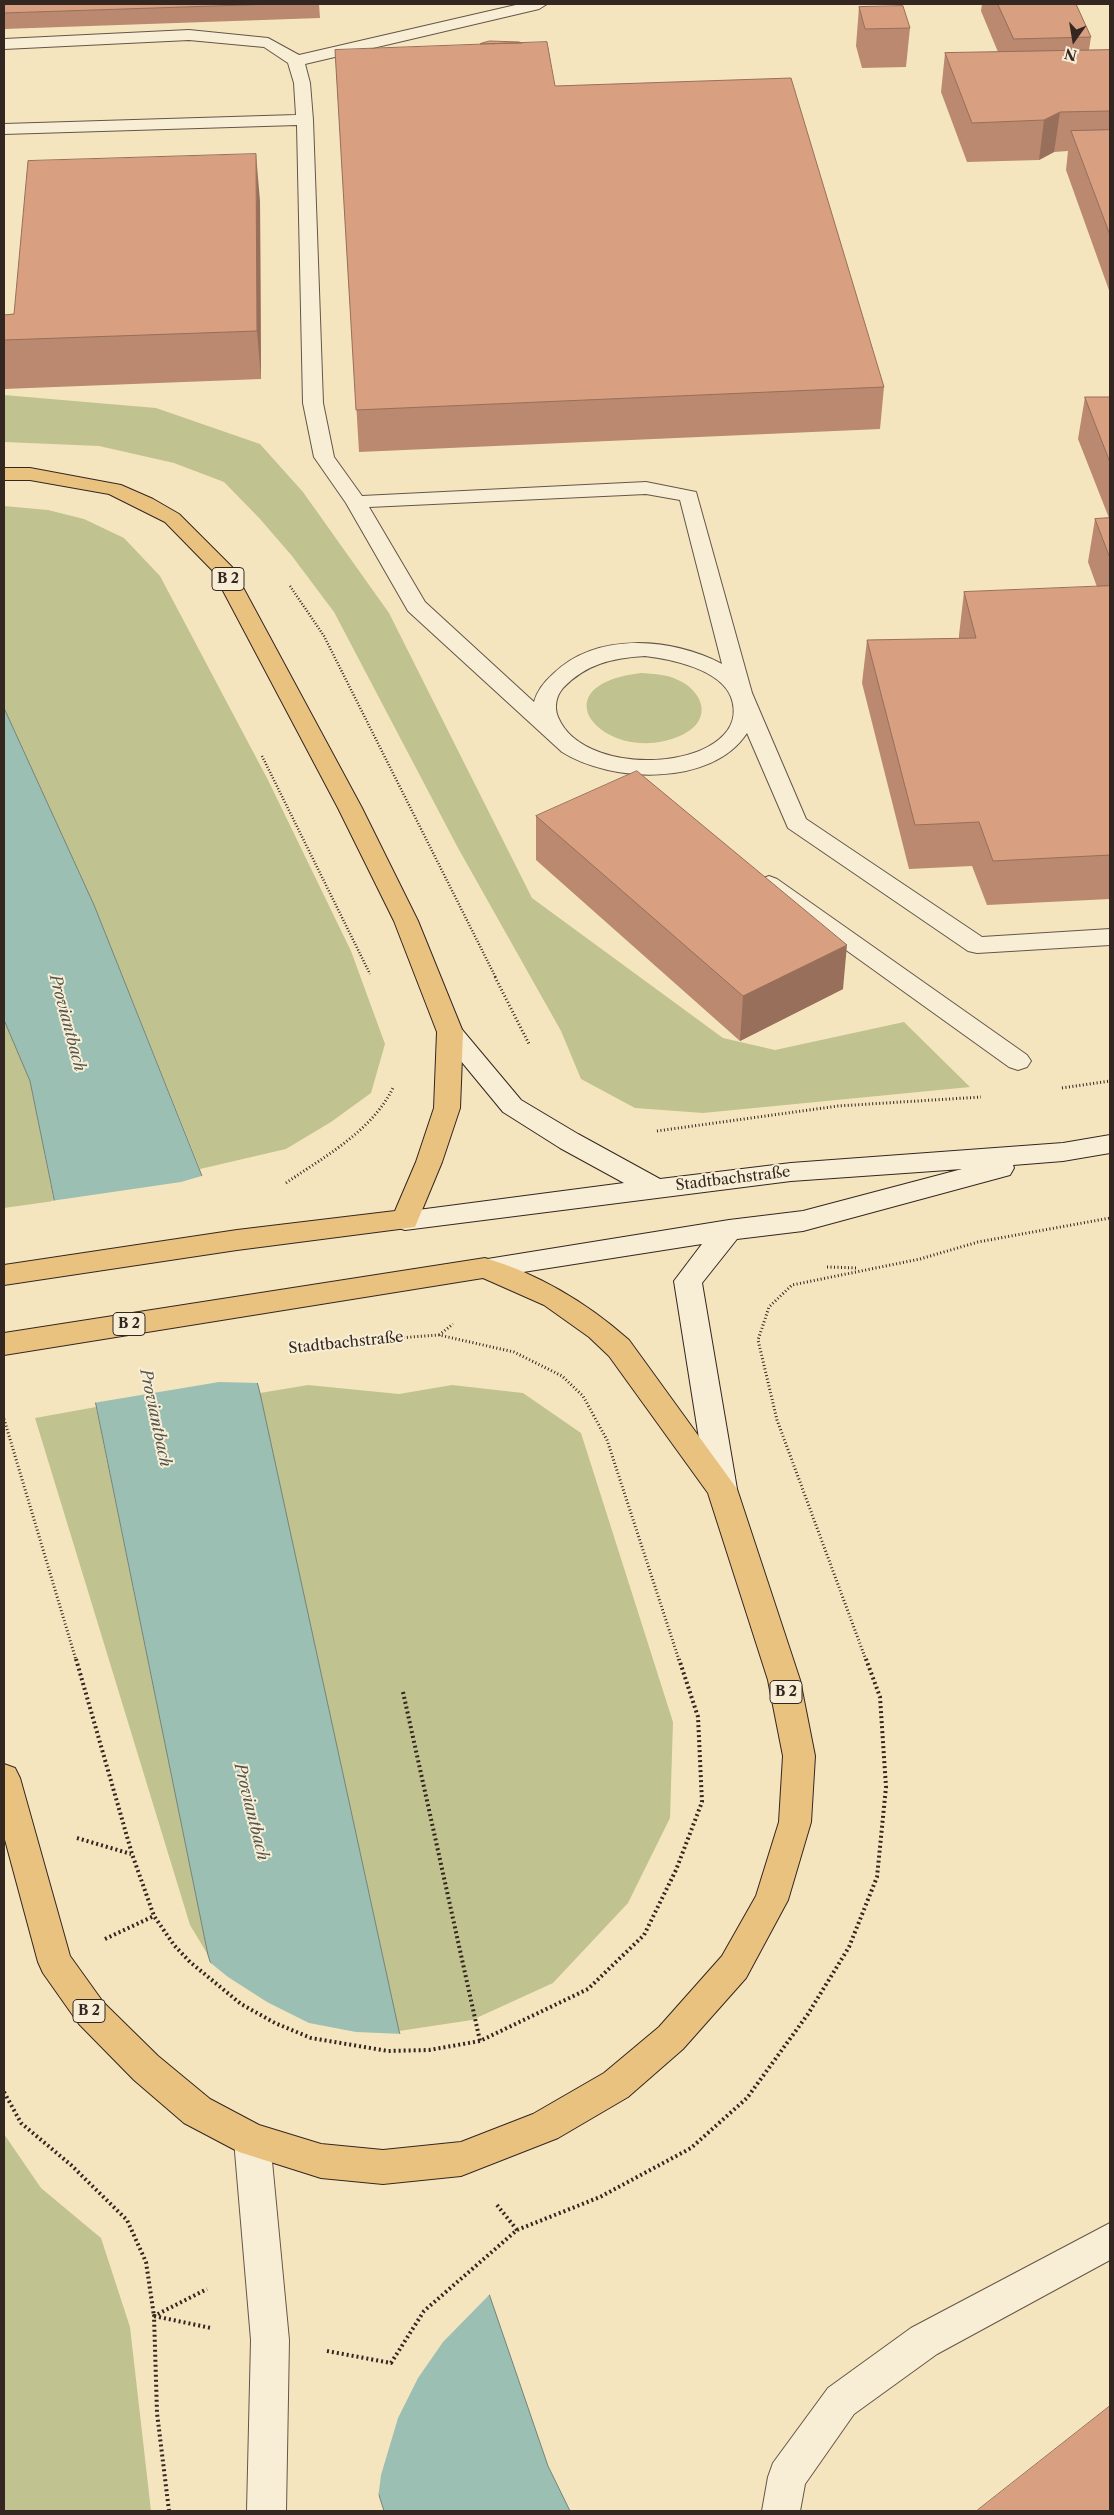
<!DOCTYPE html>
<html>
<head>
<meta charset="utf-8">
<style>
  body { margin:0 }
  #map { position:relative; width:1114px; height:2515px; overflow:hidden; background:#f5e5bf; font-family:"Libre Caslon Text",serif }
  canvas { display:block }
  .frame { position:absolute; inset:0; border:5px solid #342621; pointer-events:none }
  .north { position:absolute; left:1049px; top:15px; width:50px; height:50px; -webkit-text-stroke:4px #f8eed5; paint-order:stroke; rotate:193deg; font-size:14px; font-weight:700; line-height:20px; text-align:center; color:#342621 }
  .north::after { content:''; display:block; margin:auto; width:18px; height:22px; background:#342621; clip-path:polygon(50% 0,100% 100%,50% 72%,0 100%) }
</style>
</head>
<body>
<div id="map">
<canvas width="1114" height="2515"></canvas>
<div class="frame"></div>
<div class="north">N</div>
</div>
<script>
const ctx = document.querySelector('canvas').getContext('2d');
ctx.lineJoin = 'round';
function paint(path, color) { ctx.fillStyle = color; ctx.fill(path, 'evenodd'); }
function strokePath(path, color, width, dash) { ctx.strokeStyle = color; ctx.lineWidth = width; ctx.lineCap = dash ? 'butt' : 'round'; ctx.setLineDash(dash || []); ctx.stroke(path); }
function drawText(font, color, halo, rows, align = 'center') {
  ctx.font = font + ' "Libre Caslon Text",serif'; ctx.lineWidth = 4; ctx.setLineDash([]); ctx.textBaseline = 'middle'; ctx.strokeStyle = halo; ctx.fillStyle = color; for (const [text, x, y, turn = 0] of rows) {
    ctx.save(); ctx.translate(x, y); ctx.rotate((+turn || 0) * Math.PI / 180); ctx.textAlign = isNaN(turn) ? turn : align; if (halo) ctx.strokeText(text, 0, 0); ctx.fillText(text, 0, 0); ctx.restore();
  }
}
paint(new Path2D(`
  M4 395 156 408 260 444 303 492 389 613 532 898 723 1038 775 1050 904 1022 970 1087 703 1113 635 1108 581 1079 561 1031 458 848 334 612 292 556 260 519 224 482 174 463 99 446 4 442Z
  M4 506 48 510 84 519 124 538 160 576 268 780 351 951 385 1044 371 1093 331 1122 286 1149 200 1169 94 905 4 708Z
  M641 673C653 674 667 674 678 680 703 691 713 719 684 734 610 771 531 686 641 673Z
  M4 1020 30 1081 54 1201 4 1208Z
  M308 1385 399 1394 452 1385 523 1393 581 1433 673 1722 670 1818 628 1903 553 1983 472 2020 399 2031 260 1393Z
  M96 1407 208 1955 190 1925 35 1418Z
  M4 2134 41 2188 101 2238 130 2327 151 2511H4Z`), '#c0c38f');
const water = new Path2D(`
  M4 708 94 905 204 1181 260 1393 399 2031 548 2466 570 2511H384L208 1955 30 1081 4 1020Z`);
paint(water, '#9cbfb4');
strokePath(water, '#728279', 1);
paint(new Path2D(`
  M205 1175 260 1383 219 1382 93 1403 51 1201 181 1182Z
  M207 1960 228 1977 267 2002 309 2023 356 2032 403 2034 491 2293 443 2342 418 2378 398 2418 381 2475 378 2499Z`), '#f5e5bf');
const lane = new Path2D(`
  M520 4H547L539 9 305 64 310 83 313 120 323 403 334 457 362 496 646 482 696 492 752 693 806 819 982 937 1110 929V945L977 953 968 951 788 828 747 733C712 787 611 783 562 752L408 611 346 503 314 457 303 403 297 125 4 134V124L296 115 294 83 288 63 264 47 189 40 4 49V39L189 30 268 38 299 55ZM646 494 680 500 722 664C672 638 597 631 553 674 544 682 537 691 534 702L425 602 369 507ZM645 656C671 659 720 669 731 697 757 768 586 785 558 717 554 707 556 696 563 688 586 664 612 658 645 656Z
  M769 876 777 879 1027 1055 1031 1061 1027 1067 1018 1070 1009 1067 761 889 757 884 761 879Z
  M1110 2223V2260L937 2354 854 2414 805 2484 800 2511H762L768 2477 773 2463 828 2388 911 2328Z`);
const street = new Path2D(`
  M252 2123 265 2128 270 2140 289 2340 286 2511H247L251 2340 234 2140 239 2128Z`);
const secondary = new Path2D(`
  M450 1023 459 1026 521 1100 578 1134 660 1179 791 1163 1063 1143 1110 1135V1153L1063 1161 1013 1165 1014 1168 1010 1175 803 1231 737 1239 702 1283 737 1489 732 1497 722 1501 712 1497 707 1489 674 1281 702 1244 485 1278 475 1275 471 1268 475 1261 729 1220 803 1211 962 1169 791 1181 405 1230 395 1227 391 1220 395 1213 624 1183 560 1148 503 1112 437 1032 441 1026Z`);
const primary = new Path2D(`
  M4 468H30L121 485 153 499 179 514 232 567 362 808 418 921 463 1032 460 1108 442 1162 415 1227 237 1250 4 1285V1265L237 1230 395 1211 416 1162 434 1108 437 1032 394 921 338 808 212 570 165 522 109 494 30 480H4Z
  M485 1258C539 1274 587 1303 629 1340L737 1489 800 1680 815 1756 811 1822 788 1900 746 1978 683 2049 628 2097 558 2138 461 2176 383 2184 321 2178 239 2152 184 2123 134 2080 79 2024 43 1973 38 1962 4 1836V1764L15 1768 20 1778 70 1956 103 2002 158 2056 210 2099 259 2125 321 2144 383 2150 461 2142 533 2114 604 2073 659 2027 722 1956 756 1896 779 1822 783 1756 768 1680 708 1493 609 1356 589 1337 544 1305 483 1278 4 1355V1333Z`);
strokePath(lane, '#645648', 2);
strokePath(street, '#645648', 2);
strokePath(secondary, '#342621', 2);
strokePath(primary, '#342621', 2);
strokePath(new Path2D(`
  M290 586 324 636 496 978
  M262 756 370 974`), '#342621', 2.5, [1, 2]);
strokePath(new Path2D(`
  M495 977 529 1044
  M1062 1088 1110 1081
  M657 1131 838 1106 981 1097
  M286 1183C325 1156 371 1132 393 1088
  M827 1267 858 1268
  M439 1335 453 1324
  M358 1341 439 1335 514 1352 562 1376 583 1396 607 1440 679 1660
  M4 1419 76 1660
  M866 1660 777 1420 758 1340 769 1307 792 1285 920 1259 978 1242 1110 1218`), '#342621', 3, [1, 2.5]);
strokePath(new Path2D(`
  M76 1659 132 1854 154 1916 174 1945 190 1962 241 2004 275 2023 311 2038 388 2051 429 2050 480 2041 588 1989 644 1935 676 1870 702 1802 698 1717 679 1659
  M403 1692 480 2041
  M77 1838 131 1854
  M105 1939 154 1916
  M4 2092 21 2123 71 2165 127 2220 146 2262 154 2316 211 2328
  M497 2205 517 2230
  M327 2351 391 2363 424 2311 517 2230 600 2197 691 2148 747 2098 808 2014 849 1947 877 1877 886 1787 880 1697 866 1659
  M169 2511 157 2413 154 2316 207 2289`), '#342621', 4, [2, 3]);
paint(lane, '#f8eed5');
paint(street, '#f8eed5');
paint(secondary, '#f8eed5');
paint(primary, '#eac280');
paint(new Path2D(`
  M4 4H319L320 18 4 29Z
  M982 4H1076L1091 37 1089 50H1110V293L1066 170 1068 151 1054 152 1039 160 967 162 941 92 945 53 998 52 981 11Z
  M859 7 910 28 906 67 862 68 856 46Z
  M335 50 555 86 884 387 880 429 359 452Z
  M260 201 261 379 4 389V315L14 314Z
  M1085 397H1110V899L987 905 972 866 909 869 862 683 867 640 959 639V635L964 592 1097 587 1088 562 1095 519 1109 518 1078 439Z
  M536 816 843 989 740 1041 536 860Z`), '#ba896f');
paint(new Path2D(`
  M1060 112 1054 152 1039 160 1044 120Z
  M256 154 260 201 261 379 257 331Z
  M847 945 843 989 740 1041 743 996Z`), '#976f5a');
const building = new Path2D(`
  M4 4H274L4 13Z
  M998 4H1076L1091 37 1014 39Z
  M903 6 910 28 865 29 859 7Z
  M490 41 519 42 522 43 480 44 482 43Z
  M547 42 555 86 791 78 884 387 356 410 335 50Z
  M1110 50V111L1060 112 1044 120 972 123 945 53Z
  M1110 130V235L1071 131Z
  M256 154 257 331 4 340V315L14 314 28 161Z
  M1085 397H1110V462Z
  M1110 518V558L1095 519Z
  M1110 586V855L993 861 979 822 915 825 867 640 976 638 964 592Z
  M637 771 847 945 743 996 536 816Z
  M1110 2406V2511H979L978 2510Z`);
paint(building, '#d89f81');
strokePath(building, '#976f5a', 1);
for (const [x, y, w] of [
  [228,579,32],
  [129,1324,32],
  [786,1692,32],
  [89,2011,32]
]) { const box = new Path2D(); box.roundRect(x - w / 2, y - 11.5, w, 23, 4); ctx.fillStyle = '#f8eed5'; ctx.fill(box); strokePath(box, '#342621', 1); }
drawText('bold 14px', '#342621', null, [
  ["B 2",228,579],
  ["B 2",129,1324],
  ["B 2",786,1692],
  ["B 2",89,2011]
]);
drawText('15px', '#342621', '#f8eed5', [
  ["Stadtbachstraße",733,1179,-7],
  ["Stadtbachstraße",346,1343,-6]
]);
drawText('italic 16px', '#53544d', '#f8eed5', [
  ["Proviantbach",67,1023,75],
  ["Proviantbach",155,1418,78],
  ["Proviantbach",251,1812,76]
]);
</script>
</body>
</html>
